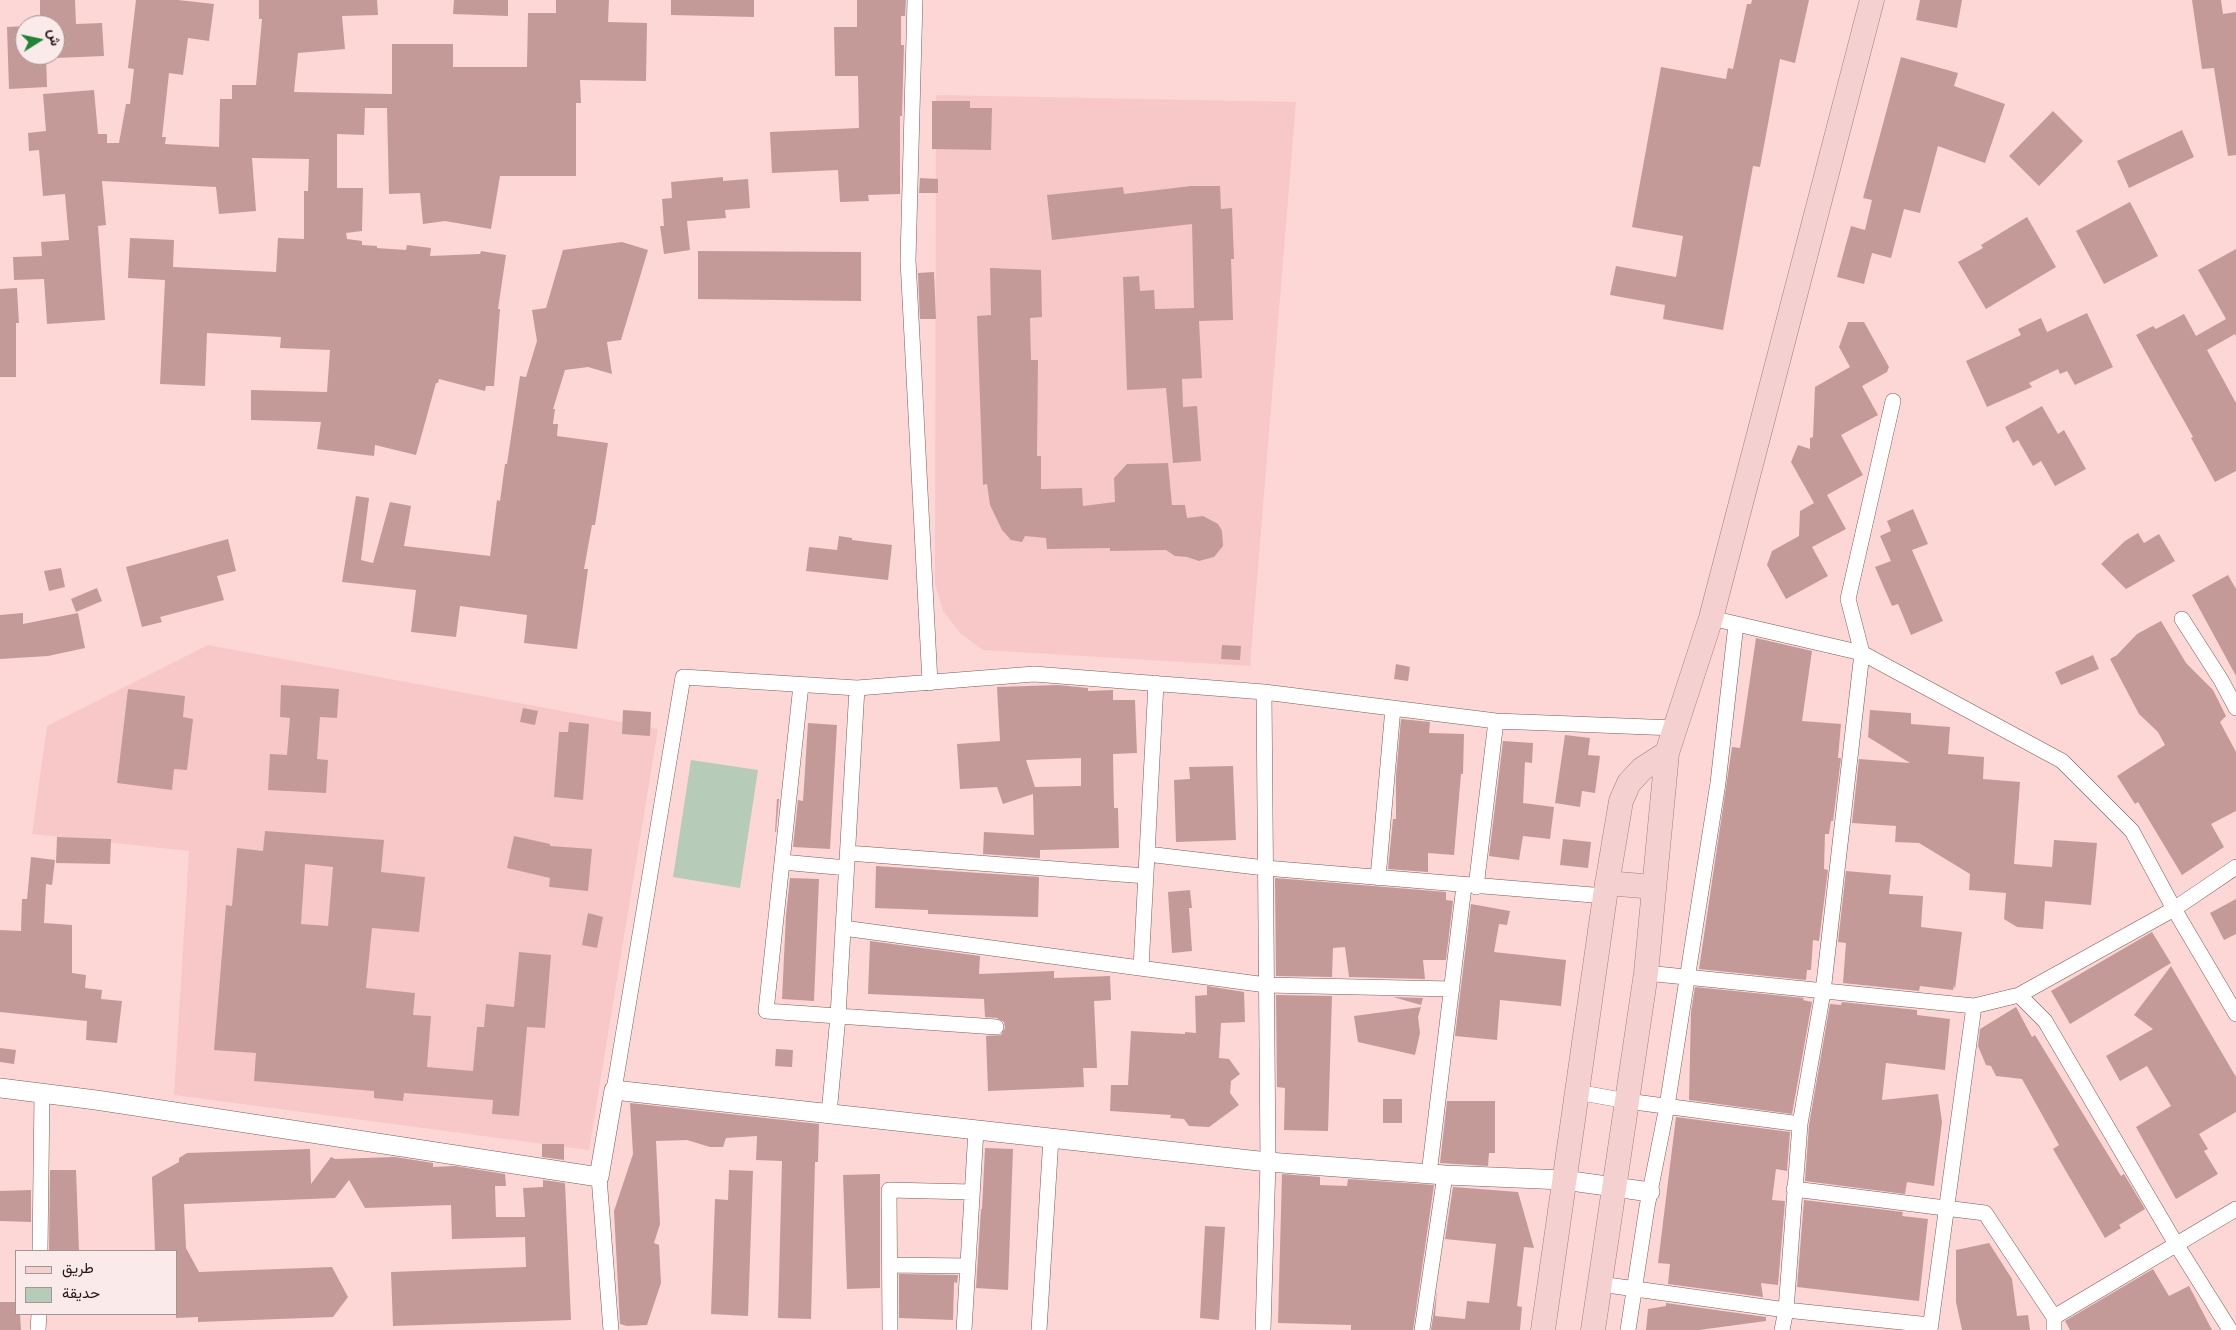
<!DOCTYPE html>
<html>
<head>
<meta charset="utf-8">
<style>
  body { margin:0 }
  #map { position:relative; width:2236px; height:1330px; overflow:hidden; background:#fdd7d5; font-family:"Fira Sans Condensed",Vazirmatn,sans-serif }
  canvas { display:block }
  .legend { position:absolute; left:15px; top:1250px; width:162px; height:65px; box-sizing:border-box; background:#faeaea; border:1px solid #a49695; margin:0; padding:6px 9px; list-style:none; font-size:15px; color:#241716 }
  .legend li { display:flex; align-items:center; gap:10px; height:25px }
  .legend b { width:25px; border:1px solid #a49695 }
  .north { position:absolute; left:15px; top:15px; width:50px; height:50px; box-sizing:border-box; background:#faeaea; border:1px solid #a49695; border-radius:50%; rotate:80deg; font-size:14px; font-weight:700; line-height:20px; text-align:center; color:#241716 }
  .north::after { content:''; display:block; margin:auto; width:18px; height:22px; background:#208336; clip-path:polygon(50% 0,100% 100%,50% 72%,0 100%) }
</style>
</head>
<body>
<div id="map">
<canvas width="2236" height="1330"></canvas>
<ul class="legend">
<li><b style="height:6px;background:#f4d1d0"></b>طريق</li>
<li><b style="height:14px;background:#b7ccb8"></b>حديقة</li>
</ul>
<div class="north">ش</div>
</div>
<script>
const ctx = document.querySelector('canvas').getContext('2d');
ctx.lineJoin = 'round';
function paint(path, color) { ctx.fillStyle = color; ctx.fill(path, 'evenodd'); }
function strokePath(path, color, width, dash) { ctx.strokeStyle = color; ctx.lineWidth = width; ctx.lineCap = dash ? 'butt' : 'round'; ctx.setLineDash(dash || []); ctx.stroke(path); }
paint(new Path2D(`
  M936 95 1296 102 1250 666 983 650 961 634 943 611 935 584Z
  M208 645 658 729 589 1150 174 1095 189 851 32 834 47 726Z`), '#f7c8c7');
paint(new Path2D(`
  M691 760 758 770 740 888 673 877Z`), '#b7ccb8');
paint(new Path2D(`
  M40 0H75L76 24 102 23 104 56 55 58V25H40Z
  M136 0H178L214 4 209 41 188 38 183 75 169 73 162 137H166L165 144 219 147 220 99H232V85H256L262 19H259V0H377L378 15 342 16 345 49 298 53 294 92 392 94V44H453V67H527L528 13H556V0H609L608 22 647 23 646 81 580 80 581 103H576V176H500L491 229 445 221 423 224 420 193 389 194 387 108H365L364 135 337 134V188H363L362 231 346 233 347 239 362 241V245L377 246V248L406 250 407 245 431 248 430 256 480 254 481 251 506 255 498 309H500L494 386H486L485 391 439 379 438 383H436L416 455 375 445 374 456 317 449 321 422 251 420V390L327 392 330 350 280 348 281 337 207 333 205 386 160 384 165 280 128 278 130 238 174 240 173 267 276 272 278 238 304 239V191H308L309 159 252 158 256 211 219 214 216 187 102 181 106 225 98 226 105 320 47 324 44 279 14 280 13 257 42 256 41 242 69 240 65 194 43 196 39 150 29 151 28 133 46 131 43 94 94 90 98 134H107V143H119L126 104H130L134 69 128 68Z
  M454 0H508V16L453 14Z
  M671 0H754V17L671 15Z
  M857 0H906L905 16H901V45H904L902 116H900V194L868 195 869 201 840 202 838 170 772 173 770 132 859 128 858 76H835L834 27H857Z
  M1752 0H1809L1795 63 1780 59 1760 167 1753 166 1723 330 1663 319 1665 305 1610 295 1616 266 1676 277 1683 236 1632 227 1661 67 1726 79 1728 68 1733 69 1747 4H1751Z
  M1920 0H1962L1957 28 1916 20Z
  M2192 0H2221L2223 14 2236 12V155L2228 156 2214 68 2202 69Z
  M25 26V55H46L47 87 9 89 7 27Z
  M1901 57 1958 73 1954 86 2005 104 1985 163 1938 146 1920 213 1904 209 1891 258 1872 253 1864 284 1837 277 1851 226 1865 230 1872 200 1863 198Z
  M932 101H970V108H992L991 150 932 149Z
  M2053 111 2083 141 2039 186 2009 156Z
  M2182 130 2194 157 2129 188 2117 161Z
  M723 177V181L748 179 750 208 725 210 726 218 687 221 690 250 664 254 660 226H664L662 199 672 198 671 182Z
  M920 178 938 179V193H919Z
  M1191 186H1220L1221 209 1232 208 1234 259H1231L1233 320 1199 321 1202 378 1182 379 1183 407 1197 406 1201 461 1173 463 1166 388 1127 390 1123 277 1139 276 1140 291 1154 290 1155 309 1194 308 1192 224 1052 240 1047 195 1123 187 1124 194Z
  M2130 202 2158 256 2104 284 2076 231Z
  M2027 217 2056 267 1986 309 1958 262 1983 248 1981 245Z
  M622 242 648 250 621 340 607 342 612 374 588 367 565 370 553 409H555L553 424H558L557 436 608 443 595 525H592L584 569H588L577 649 524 643 527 615 460 606 456 637 411 632 416 590 342 582 356 496 369 498 361 560 373 563 390 502 411 506 404 546 490 556 497 500 500 501 505 464H507L520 376 526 377 537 341 532 310 546 308 563 250Z
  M2236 249V337L2235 334 2207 350 2236 403V471L2215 482 2191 438 2193 437 2136 335 2153 326 2156 329 2184 314 2196 336 2226 319 2198 270Z
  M698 251 861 252V301L698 299Z
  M990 268 1041 270 1042 317 1030 318 1031 360H1038L1037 456H1041V489L1082 488 1083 506 1115 502 1114 478 1127 464 1168 463 1172 505H1185L1187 518 1203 516 1218 524 1222 531 1223 546 1214 557 1199 561 1187 557 1175 556 1166 550 1110 551V548L1047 549 1046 538 1025 536 1022 542 1011 540 1002 530 990 505 987 484 983 485 977 316 991 315Z
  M934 272 936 319H920L918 273Z
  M17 288 19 323H16V377H0V289Z
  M2087 313 2113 367 2075 385 2067 371 2060 374 2058 369 2029 383 2032 387 1987 407 1966 361 2021 335 2018 329 2041 318 2047 332Z
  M1848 322H1864L1889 367 1887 372 1862 386 1878 415 1841 435 1863 475 1827 495 1846 529 1812 547 1828 576 1786 599 1767 565 1772 551 1799 536 1800 511 1814 503 1791 462 1798 445 1810 449V438L1813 437 1815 387 1850 367 1839 347Z
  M2042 406 2058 434 2064 430 2086 469 2055 486 2041 461 2033 466 2018 440 2013 443 2005 427Z
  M1913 509 1928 544 1912 550 1943 621 1911 635 1898 604 1892 606 1875 567 1891 561 1880 536 1891 531 1887 521Z
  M2138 533 2144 543 2159 534 2175 561 2126 589 2101 564 2125 541Z
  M839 536 852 538V540L892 545 888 580 806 571 809 547 837 550Z
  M228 539 236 571 217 576 224 600 160 617 162 622 142 627 126 567Z
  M61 568 65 587 49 591 44 571Z
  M2228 575 2236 589V676L2192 595Z
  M97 588 102 601 76 612 71 599Z
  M23 613V624L78 613 85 648 48 656 0 659V615Z
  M2161 621 2186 663 2213 690 2226 716 2220 722 2236 752V811L2211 824 2224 847 2182 875 2138 802 2135 804 2117 776 2165 745 2158 732 2139 714 2110 659 2117 655 2137 634Z
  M1756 638 1812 651 1802 721 1841 724 1838 758H1841L1833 821H1831L1829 834H1825L1824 869 1828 870 1819 941 1813 940 1811 970H1807L1806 980 1699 969 1732 747 1740 748Z
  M1222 645 1241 646 1240 660 1221 659Z
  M2093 655 2099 669 2061 685 2055 672Z
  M1396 664 1410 667 1408 681 1394 679Z
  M281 685 339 689 337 718 320 717 317 759 328 760 326 793 268 790 270 754 287 755 290 718 280 717Z
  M1058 685 1088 688V691L1113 690V700H1135L1137 753 1113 754 1114 808H1118L1119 848 1040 850V858L983 854 984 832 1034 835 1033 794 1003 804 997 787 960 789 957 744 1000 741 997 687ZM1081 758V786L1035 787 1026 760Z
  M128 689 185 696 183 717 193 719 187 770 174 769 172 790 117 783Z
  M523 708 538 711 535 725 520 722Z
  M623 710 651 712 650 736 622 734Z
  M1870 710 1911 713V724L1950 727 1948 754 1984 757 1983 779 2020 782 2014 864 2052 867 2054 840 2097 843 2091 905 2045 901 2043 929 2017 927 2004 919 2006 893 1969 890 1970 874 1919 843 1895 842 1896 826 1852 823 1859 759 1910 763 1868 737Z
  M1401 719 1430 722 1429 733 1464 734 1463 774H1461L1454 855 1428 853V872L1388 869 1393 819H1396V776Z
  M569 722 589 724 583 800 554 797 559 732H568Z
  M808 723 837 725 830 849 793 847 798 800 803 801Z
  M1565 735 1590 738 1588 755 1600 756 1595 793 1582 791 1580 807 1555 803Z
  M1503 741 1533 743 1532 763 1525 762 1523 803 1554 807 1550 839 1523 836 1519 860 1489 856Z
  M1233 766 1236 840 1176 842 1174 780 1190 779 1189 767Z
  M777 799H779L776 832H775Z
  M265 831 384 840 381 872 425 877 419 932 372 928 366 988 415 993 413 1015 431 1016 427 1067 473 1071 477 1027H484L486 1004 514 1007 519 952 551 955 545 1028 527 1027 519 1116 492 1114 493 1100 404 1093 403 1101 374 1098V1091L254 1081 256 1053 214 1050 226 905 232 906 237 848 263 851ZM305 864 333 867 328 926 301 924Z
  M514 836 550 844V846L592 849 588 891 549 887 550 878 507 868Z
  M57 837 111 839 110 864 56 863Z
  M1563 839 1591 842 1588 868 1560 865Z
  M31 857 55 860 52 885 46 884 44 923 72 925V973L86 975 85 988 102 990 101 999 122 1001 117 1043 86 1040 87 1021 0 1012V930L21 931 22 899H27Z
  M876 866 1039 877 1038 917 928 914V910L875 908Z
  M1846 871 1891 875 1889 894 1923 896 1921 927 1962 932 1955 989 1954 985 1953 990 1920 986 1919 991 1843 983 1846 943 1838 942Z
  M790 878 819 879 814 1001 782 999 786 915Z
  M1275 878 1446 892V900L1453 901 1446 960H1423L1425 979 1349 977 1345 947 1333 948 1332 977 1276 976Z
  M1190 890 1192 908H1189L1192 951 1172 953 1168 892Z
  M2236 899V934L2224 940 2210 913Z
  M1471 904 1510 911 1507 925 1499 924 1494 952 1566 960 1561 1006 1500 1000 1497 1040 1455 1036Z
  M588 913 603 917 597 948 582 945Z
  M2152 932 2171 963 2070 1024 2051 991Z
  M870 941 980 956 979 974 1054 971V978L1110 976 1111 1000 1094 1001 1097 1068H1083L1084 1087 988 1091 986 1036 1001 1035 1005 1028 1004 1022 997 1018 985 1017 984 999 868 994Z
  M2171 966 2236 1077V1112L2199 1134 2208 1149 2204 1151 2218 1174 2176 1199 2136 1127 2171 1106 2147 1066 2120 1081 2106 1056 2153 1029 2134 1015Z
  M1207 986 1244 992 1245 1022 1221 1023 1219 1058 1229 1059 1240 1074 1231 1081 1230 1093 1239 1105 1209 1127 1189 1126 1184 1119 1170 1118 1171 1115 1110 1111 1111 1085H1128L1131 1031 1185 1034V1032L1196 1033 1195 996 1207 995Z
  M1695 987 1804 998 1803 1000 1812 1002 1792 1114 1689 1100 1691 1012Z
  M1276 995 1332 996 1328 1131 1284 1130 1285 1088 1277 1087Z
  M1393 997 1423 998 1421 1005Z
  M1842 1002 1917 1010V1015L1950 1019 1945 1070 1886 1063 1882 1100 1938 1094 1942 1122 1934 1186 1907 1182 1905 1194 1805 1181 1809 1125 1830 1004 1841 1005Z
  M1421 1007 1418 1017 1420 1033 1415 1055 1358 1042 1354 1016Z
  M2016 1007 2032 1037 2035 1035 2121 1176 2124 1174 2145 1209 2119 1225 2121 1228 2105 1238 2053 1149 2059 1145 2022 1079 1996 1076 1991 1066 1986 1065 1978 1046 1980 1029Z
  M0 1048 16 1050 14 1064 0 1062Z
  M776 1049 793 1050 792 1067 775 1066Z
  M1383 1099H1402V1123H1383Z
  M1447 1101H1495V1153H1489L1488 1166 1440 1163Z
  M630 1103 819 1124 818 1162H815L811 1319 778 1318 782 1161 756 1160 757 1136 726 1138 723 1147H710L687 1140 656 1141 660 1224 654 1243 659 1245 661 1283 647 1325 627 1326 620 1324 614 1211 633 1154Z
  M1676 1117 1790 1132 1787 1171 1776 1169 1772 1200 1785 1201 1778 1285 1761 1283 1763 1297 1668 1284 1670 1264 1658 1263Z
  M542 1144H564V1160L542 1157Z
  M985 1148 1013 1149 1008 1290 976 1288 981 1209H982Z
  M310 1149 311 1184 331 1157 335 1159 395 1157 433 1163V1167L455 1166 505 1174 506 1186H495L496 1217H525L523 1188 543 1187V1180L565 1183 571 1320 393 1326 391 1272 526 1267 525 1237 452 1239 451 1205 365 1208 349 1180 335 1198 184 1204 186 1248 199 1272 332 1267 348 1297 333 1317 198 1322V1317L176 1318V1251H155L152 1177 179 1162V1158L187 1153Z
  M50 1170H76L79 1251H49Z
  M729 1170 753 1171 748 1316 711 1314 715 1199 728 1200Z
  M880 1174V1288L847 1289 843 1175Z
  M1282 1174 1320 1177V1185L1347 1186 1348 1179 1434 1185 1413 1330H1351V1325L1278 1323Z
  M1453 1187 1518 1192 1534 1248 1524 1247 1517 1306 1522 1307 1520 1330H1431L1437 1290 1435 1316 1465 1319 1467 1301 1489 1303 1496 1244 1445 1239Z
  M31 1190V1222L0 1221V1191Z
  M1804 1200 1903 1212 1902 1216 1928 1219 1919 1301 1797 1287Z
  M1205 1226 1225 1227 1219 1320 1200 1318Z
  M1989 1243 2012 1279 2017 1316 2028 1315 2030 1330H1962L1956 1302V1250Z
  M2153 1269 2169 1296 2189 1286 2212 1330H2070L2065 1321Z
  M899 1274 958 1275 957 1283 954 1282 953 1320 899 1318Z
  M0 1302H16V1314H20L21 1330H0Z
  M1666 1303 1766 1317V1321L1699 1330H1646L1648 1309 1666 1306Z`), '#c49a98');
const minor = new Path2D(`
  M915 0 908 260 930 683
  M1711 618 1862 653 2062 761 2132 831 2174 909 2236 1014
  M2182 619 2221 680 2236 708
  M801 685 766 1011 996 1027
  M848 853 1146 876
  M1147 854 1265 868 1605 896
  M782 862 847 868
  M1378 878 1393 708
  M1476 887 1496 721
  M843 928 1266 985 1452 989
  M1141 968 1156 683
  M1646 973 1974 1006 2019 995 2174 909 2236 867
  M2019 995 2045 1021 2176 1244 2230 1330
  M614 1090 683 677 857 688 1034 674 1264 692 1496 721 1675 728
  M1577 1092 1627 1101 1800 1124
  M829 1114 838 1016 857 688
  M1429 1174 1464 886
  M599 1177 611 1330
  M1794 1189 1985 1213 2054 1317
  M40 1251 42 1093
  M890 1265 968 1266
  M1600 1284 1786 1310 1930 1325
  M38 1330 39 1314
  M890 1330 889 1190 972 1192
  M964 1330 976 1130
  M1039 1330 1051 1138
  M1263 1330 1268 1162 1264 692
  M1422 1330 1445 1175
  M1628 1330 1647 1207 1667 1106 1718 783 1736 624
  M1782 1330 1786 1310 1800 1124 1823 992 1862 653 1848 599 1893 401
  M1930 1330 1974 1006
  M2054 1330V1317L2236 1209`);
const tertiary = new Path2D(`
  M0 1088 96 1100 599 1177 614 1090 1268 1162 1445 1175 1564 1180 1650 1192`);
const primary = new Path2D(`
  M1607 883 1654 887
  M1543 1330 1605 896 1621 801 1629 783 1642 769 1667 753
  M1593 1330 1646 973 1667 753 1711 618 1872 0`);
strokePath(minor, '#7b5b5a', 16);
strokePath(tertiary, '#7b5b5a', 20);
strokePath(primary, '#a77c7a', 25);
strokePath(minor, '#fff', 15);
strokePath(tertiary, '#fff', 19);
strokePath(primary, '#f4d1d0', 24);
</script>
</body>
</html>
